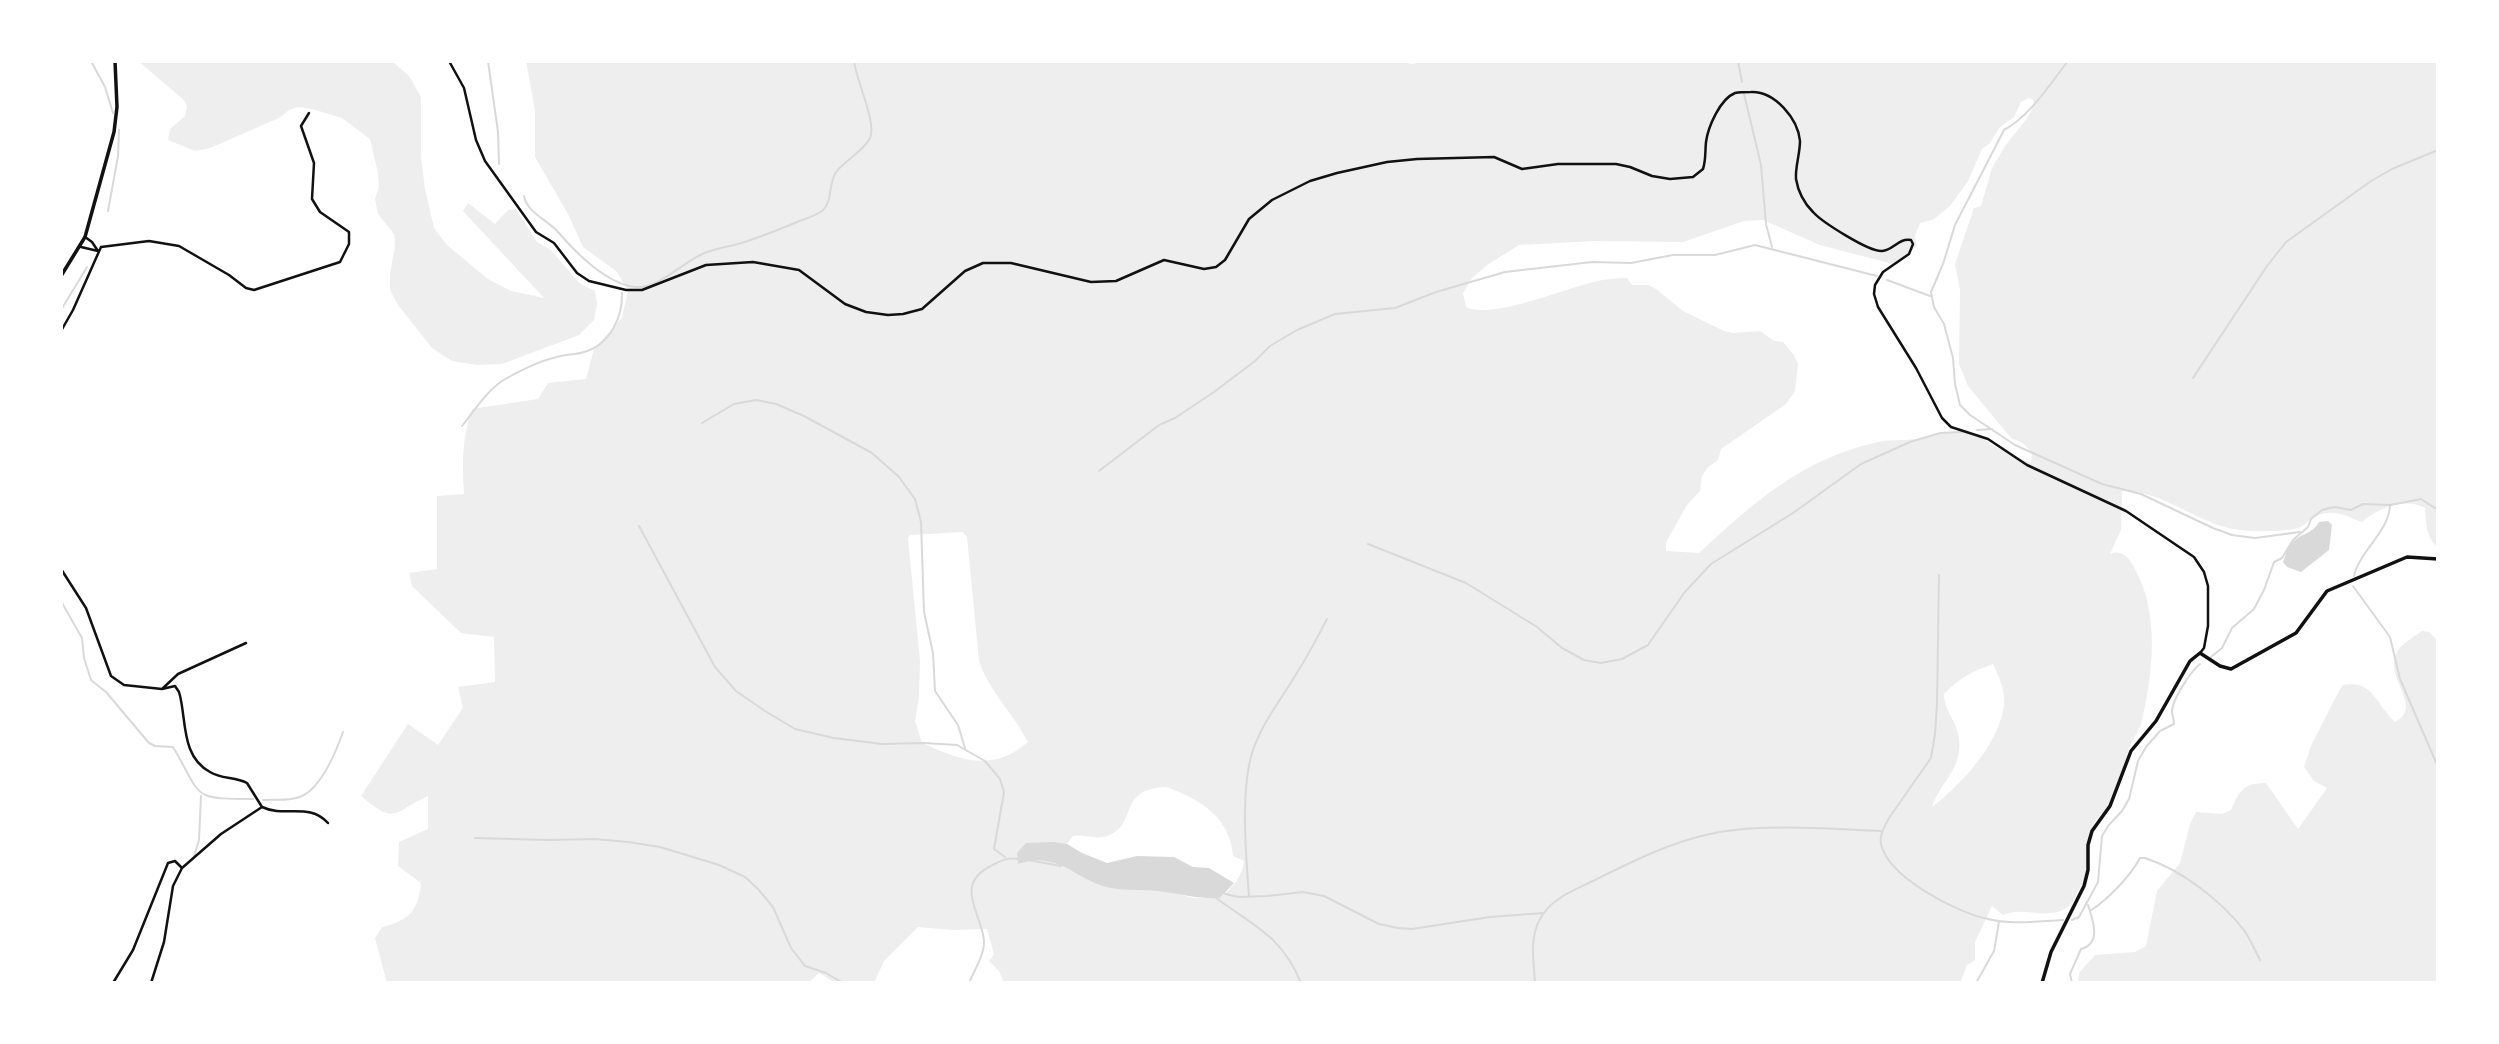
<!DOCTYPE html>
<html>
<head>
<meta charset="utf-8">
<style>
  body { margin:0 }
  #map { position:relative; width:2499px; height:1044px; overflow:hidden; background:#fff; font-family:"Fira Sans",sans-serif }
  canvas { display:block }
  .frame { position:absolute; inset:0; border:63px solid #fff; pointer-events:none }
</style>
</head>
<body>
<div id="map">
<canvas width="2499" height="1044"></canvas>
<div class="frame"></div>
</div>
<script>
const ctx = document.querySelector('canvas').getContext('2d');
ctx.lineJoin = 'round';
function paint(path, color) { ctx.fillStyle = color; ctx.fill(path, 'evenodd'); }
function strokePath(path, color, width, dash) { ctx.strokeStyle = color; ctx.lineWidth = width; ctx.lineCap = dash ? 'butt' : 'round'; ctx.setLineDash(dash || []); ctx.stroke(path); }
paint(new Path2D(`
  M138 61H392L409 76 421 97V157L425 189 434 228 447 245 488 279 511 291 544 298 463 211 468 203 495 224 508 210 516 209 537 242 551 250 579 283 595 291 597 304 594 320 579 335 502 364 477 365 452 361 432 348 398 305 390 290V274L395 245 394 234 378 214 375 199 379 186 378 173 370 139 342 118 312 109 299 107 289 110 279 118 210 148 195 151 168 140 170 129 185 116 187 106 184 100Z
  M526 61H1397L1412 64 1426 61H2438V547C2426 539 2426 522 2425 508 2405 497 2378 508 2362 522 2347 516 2332 508 2316 516 2309 519 2305 526 2298 528 2284 532 2254 532 2239 530 2198 525 2164 490 2122 491L2121 530 2110 554C2124 548 2131 561 2137 573 2159 616 2153 674 2142 720 2140 730 2132 739 2129 749 2124 765 2121 784 2113 800 2108 811 2094 818 2091 830 2084 854 2093 864 2078 891 2076 896 2073 902 2070 905 2049 923 2025 905 2003 915L1992 906 1975 942V960L1967 965 1960 983H1004L999 971 989 961 994 954 987 929 952 930 918 927 884 961 874 983H836L819 973 808 983H387L375 938 382 927C410 920 418 911 421 883L398 866 399 842 428 829V796C392 812 397 826 361 796L408 724 438 745 463 708 458 687 495 682 494 637 461 633 412 586 409 573 437 569V496L464 494C462 463 462 438 472 409L538 399 548 383 586 379 594 349 622 318 628 290 616 271 583 247 568 214 535 157V110ZM2029 98 2033 100 2034 105 2028 117 2005 146 1992 168 1981 206 1974 208 1955 264 1960 290 1959 364 1968 386 2011 438 2023 443 2030 451 2032 455 2031 463C2019 458 2007 453 1996 447 1988 442 1978 434 1968 432 1951 428 1934 437 1916 439 1904 441 1891 439 1879 442 1803 458 1754 502 1699 553L1666 551V542L1687 505 1700 491 1702 476 1708 467 1718 460 1721 449 1786 404 1795 391 1796 383 1798 364 1794 355 1783 342 1774 341 1760 331 1733 333 1724 331 1683 311 1656 289 1648 285H1632L1627 278C1616 278 1605 279 1594 282 1566 288 1491 320 1466 307L1463 293 1472 278 1487 265 1519 245 1595 241 1683 242 1744 221 1763 220 1820 245 1893 264 1917 246 1915 236 1920 223 1934 219 1950 206 1968 181 1982 149 1990 143 1999 128 2014 117 2021 102ZM963 532 967 537 979 661C989 691 1013 713 1028 742 992 773 960 760 922 743L915 721 919 697 920 661 908 538 910 535ZM1993 664C1999 676 2006 692 2004 706 1998 745 1962 784 1932 807 1940 781 1968 765 1957 730 1953 717 1944 709 1944 694 1958 679 1973 671 1993 664ZM1166 787C1200 799 1230 817 1233 856L1244 861C1243 876 1231 889 1220 898H1194L1165 891 1112 888 1049 861H1028L1018 864 1055 842 1067 844 1073 836C1085 834 1095 840 1107 836 1139 825 1116 789 1166 787Z
  M2422 631 2429 632 2438 641V983H2078L2079 973 2095 955 2135 952 2146 946 2157 891 2180 863 2190 824 2196 812 2222 814 2231 810C2239 791 2243 783 2266 783L2298 829 2327 788 2314 781 2304 767 2311 746 2339 691 2343 685C2374 680 2375 704 2395 722 2425 707 2383 678 2397 652 2402 643 2414 637 2422 631Z`), '#eee');
paint(new Path2D(`
  M2328 521 2332 525 2329 550 2301 572 2287 567 2283 562C2286 554 2288 546 2295 540 2303 533 2313 533 2319 522Z
  M1055 842 1067 844 1082 853 1107 863 1137 856 1174 857 1193 867 1209 868 1234 883 1220 898C1200 899 1184 895 1165 892 1147 889 1129 891 1111 888 1076 881 1059 850 1018 864L1017 853 1026 843Z`), '#d9d9d9');
strokePath(new Path2D(`
  M91 61 105 87 113 113
  M488 61 498 132 499 164
  M1738 61 1742 82
  M2068 61C2050 84 2030 116 2004 130L1955 225 1943 264 1931 292 1934 307 1944 324 1953 358 1955 384 1960 405 1970 415 2015 445 2102 484 2141 494 2213 528 2232 535 2255 538 2300 532
  M1744 94 1761 165 1766 224 1772 247
  M524 196C527 213 548 220 559 233 576 253 608 285 636 287 657 289 683 263 702 254 713 249 726 247 738 244 758 238 778 230 797 222 805 219 815 216 822 211 833 202 828 184 836 172 845 160 863 152 870 138 877 123 856 80 854 61
  M108 211 118 156 119 130
  M1887 280 1930 296
  M61 310 87 267
  M2193 378 2267 266 2286 242 2371 181 2392 169 2438 150
  M702 423 734 404 756 400 776 404 804 416 872 453 899 477 915 499 921 522 924 612 933 653 935 691 958 725 965 748
  M462 426C474 411 486 392 502 381 515 373 541 360 557 357 565 354 575 355 584 352 609 345 623 318 622 293
  M1977 430 1992 429
  M1099 471 1159 425 1175 418 1214 392 1255 361 1270 346 1297 330 1335 314 1395 308 1436 292 1505 272 1592 262 1631 263 1673 255H1715L1755 245 1877 276
  M639 526 715 667 736 691 765 711 795 729 834 738 882 744 924 743 957 745 985 761 1000 779 1004 792 994 849 1005 857
  M1368 544 1466 583 1537 627 1562 648 1584 660 1601 663 1622 659 1648 645 1684 593 1711 564 1793 513 1861 464 1910 442 1940 433 1962 432
  M1939 575 1937 704 1935 734 1931 758 1889 818C1885 826 1879 835 1881 844 1888 877 1957 913 1988 919 2012 925 2039 921 2063 920
  M2354 576C2360 550 2388 533 2390 506
  M2353 586 2390 637 2400 679 2438 767
  M61 601 82 638 84 658 91 680 106 692 149 743 155 746 173 747C203 797 189 799 253 799
  M2211 657 2222 648 2232 628 2254 609 2264 590 2274 562 2282 558 2293 540 2308 527 2311 519 2322 510 2335 507 2351 510 2363 504 2390 505 2421 499 2438 510
  M263 800C274 799 286 801 296 798 319 794 336 752 343 732
  M475 838 550 840 595 839 628 842 660 847 719 865 745 877 758 889 773 907 791 948 805 966 826 973 843 983
  M194 856 199 840 201 796
  M1028 860 1061 866
  M1225 894 1239 897 1267 896 1303 892 1324 896 1379 924 1398 928 1412 929 1490 917 1544 913
  M1249 896C1246 856 1240 788 1253 750 1263 721 1283 697 1298 671 1309 654 1318 636 1327 619
  M1216 898C1254 926 1282 936 1301 983
  M2090 911C2107 900 2130 877 2140 858H2145C2182 870 2220 900 2244 930 2250 939 2255 950 2260 960
  M2072 920 2079 917 2098 882 2102 836 2108 826 2122 811 2129 799 2138 761 2146 747 2160 731 2174 724C2174 720 2173 717 2172 713 2171 701 2191 671 2200 664
  M969 983C974 971 985 953 984 941 982 914 954 886 989 867 1000 861 1007 857 1019 859
  M1535 983C1534 963 1529 938 1540 919 1551 898 1575 890 1595 880 1631 862 1671 842 1710 834 1760 823 1829 829 1881 831
  M1976 983 1994 951 1999 922
  M2072 983 2070 974 2081 949C2102 943 2093 921 2088 905`), '#d9d9d9', 2);
strokePath(new Path2D(`
  M449 61 464 88 476 140 485 161 536 232 554 243 577 273 589 281 626 290H642L706 265 753 262 799 270 845 304 866 312 888 315 903 314 922 309 965 271 983 263H1011L1091 282 1116 281 1164 260 1204 269 1216 267 1225 260 1249 219 1272 200 1310 181 1337 173 1387 162 1417 159 1494 157 1522 169 1558 164H1616L1630 167 1652 176 1670 179 1693 177 1703 169C1706 160 1705 151 1706 142 1708 127 1720 99 1735 93 1740 92 1746 92 1751 92 1775 91 1798 119 1800 141 1800 154 1795 167 1796 179 1798 191 1804 203 1813 212 1822 222 1869 252 1882 251 1894 250 1898 238 1911 240L1913 244 1909 254 1883 272 1875 285 1874 294 1878 307 1916 368 1942 418 1951 427 1988 439 2027 465 2126 511 2194 557 2204 572 2208 586V626L2204 648 2200 653
  M85 237 92 242 98 251
  M81 247 98 251
  M61 331 73 310 101 247 149 241 179 246 229 275 246 288 254 290 340 262 349 244V232L320 212 312 199 314 163 301 126 309 113
  M61 569 86 608 111 676 124 685 162 689 178 674 246 643
  M162 689 175 686 179 692C187 718 180 756 210 772 221 779 235 777 247 783L262 807C285 818 309 802 328 823
  M113 983 133 950 168 863 175 861 182 868
  M151 983 164 942 173 886 182 868 221 834 262 807`), '#111', 2.5);
strokePath(new Path2D(`
  M61 276 85 237 114 132 117 107 115 61
  M2042 983 2051 952 2084 886 2088 870V845L2092 831 2110 806 2131 751 2156 721 2190 661 2200 653 2220 666 2231 669 2296 633 2327 591 2407 557 2438 559`), '#111', 3.5);
</script>
</body>
</html>
